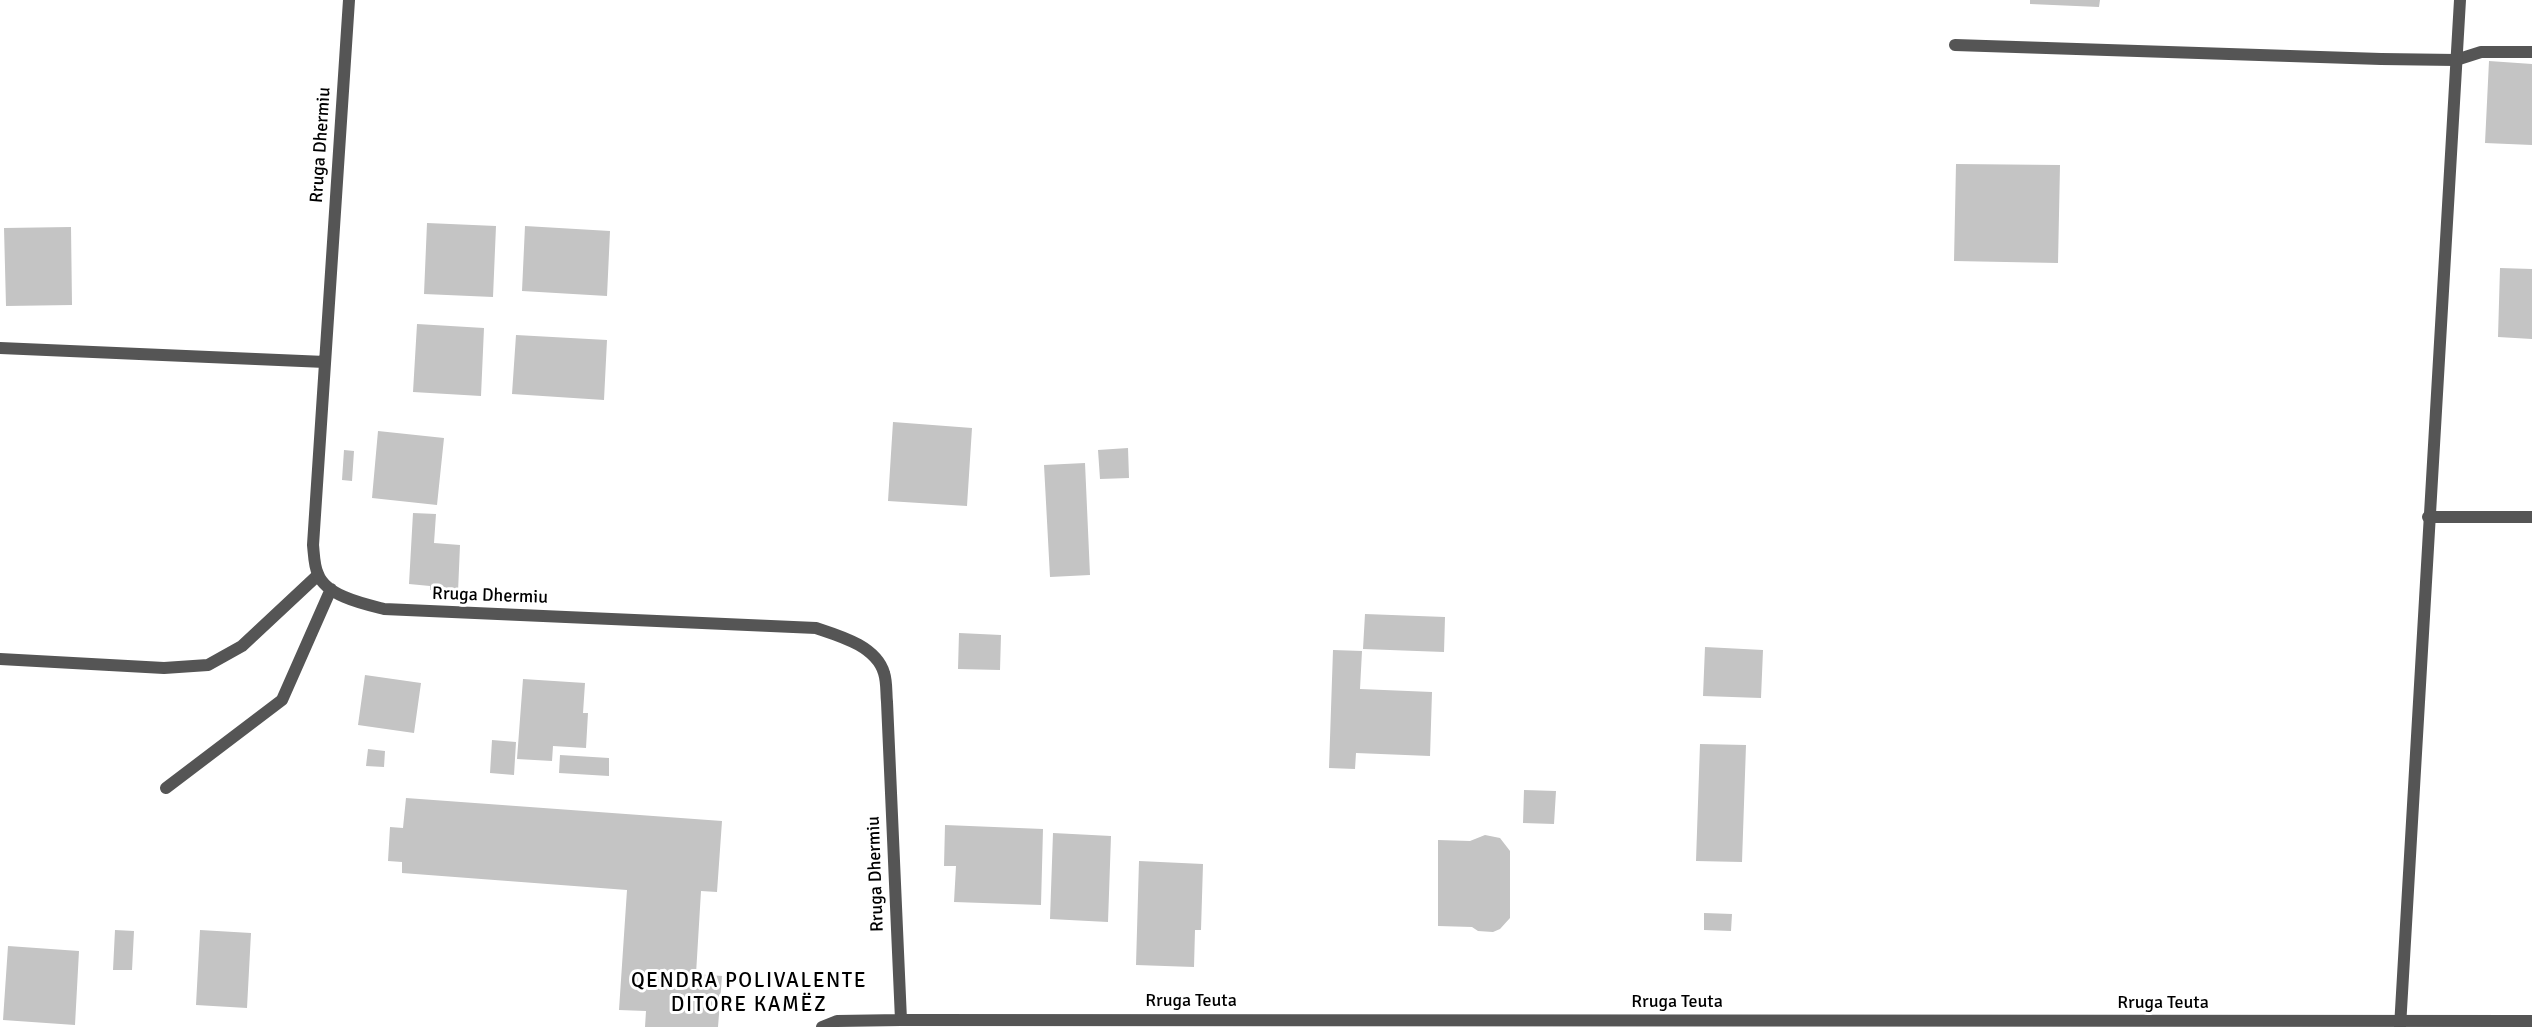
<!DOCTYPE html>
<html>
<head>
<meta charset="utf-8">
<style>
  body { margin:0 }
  canvas { display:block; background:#fff }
</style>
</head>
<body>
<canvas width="2532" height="1027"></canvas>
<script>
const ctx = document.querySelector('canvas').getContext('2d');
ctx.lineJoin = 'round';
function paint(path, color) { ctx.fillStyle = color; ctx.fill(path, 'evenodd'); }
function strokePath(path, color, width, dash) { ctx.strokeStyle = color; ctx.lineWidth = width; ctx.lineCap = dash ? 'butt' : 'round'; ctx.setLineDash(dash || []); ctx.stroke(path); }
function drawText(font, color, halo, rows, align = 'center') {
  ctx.font = font + ' Signika,sans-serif'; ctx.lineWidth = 6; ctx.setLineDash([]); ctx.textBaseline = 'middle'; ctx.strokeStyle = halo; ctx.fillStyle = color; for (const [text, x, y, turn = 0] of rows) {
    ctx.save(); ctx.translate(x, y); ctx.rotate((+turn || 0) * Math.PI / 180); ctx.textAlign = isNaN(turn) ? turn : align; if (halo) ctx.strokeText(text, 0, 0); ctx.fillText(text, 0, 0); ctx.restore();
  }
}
paint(new Path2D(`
  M2030 0H2100L2099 7 2030 4Z
  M2489 61 2532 64V145L2485 143Z
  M1956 164 2060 165 2058 263 1954 261Z
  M427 223 496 226 493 297 424 294Z
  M525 226 610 231 607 296 522 291Z
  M71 227 72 305 6 306 4 228Z
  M2500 268 2532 269V339L2498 337Z
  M417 324 484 328 481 396 413 392Z
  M516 335 607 340 604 400 512 394Z
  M893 422 972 428 967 506 888 501Z
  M378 431 444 438 437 505 372 498Z
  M1128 448 1129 478 1100 479 1098 450Z
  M344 450 354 451 352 481 342 480Z
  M1085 463 1090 575 1050 577 1044 465Z
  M413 513 436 514 434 543 460 545 458 592 430 590V586L409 584Z
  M1365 614 1445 617 1444 652 1363 649Z
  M959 633 1001 635 1000 670 958 669Z
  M1705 647 1763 650 1761 698 1703 696Z
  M1333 650 1362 651 1360 689 1432 692 1430 756 1356 753 1355 769 1329 768Z
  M365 675 421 683 414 733 358 725Z
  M523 679 585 683 583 713H588L586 748 553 746 552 761 517 759Z
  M492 740 516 742 514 775 490 773Z
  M1700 744 1746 745 1742 862 1696 861Z
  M368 749 385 751 384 767 366 766Z
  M560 755 609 758V776L559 773Z
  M1524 790 1556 791 1554 824 1523 823Z
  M406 798 722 821 717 892 701 891 696 974 722 976 718 1027H645L646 1011 619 1010 627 890 402 873V862L388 861 390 827 403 828Z
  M945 825 1043 829 1041 905 954 902 956 866H944Z
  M1053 833 1111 836 1108 922 1050 919Z
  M1485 835 1500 838 1510 851V918L1500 929 1493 932 1478 931 1472 927 1438 926V840L1470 841Z
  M1139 861 1203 864 1201 930H1195L1194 967 1136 965Z
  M1704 913 1732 914 1731 931 1704 930Z
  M115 930 134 931 132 970H113Z
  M200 930 251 933 247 1008 196 1005Z
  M8 946 79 951 75 1025 3 1020Z`), '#c4c4c4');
strokePath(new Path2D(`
  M1955 45 2381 59 2456 60 2481 52H2532
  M2428 517H2532
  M0 659 164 668 208 665 242 646 318 575`), '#555', 12);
strokePath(new Path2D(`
  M349 0 313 545C314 554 314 566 318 574 326 596 364 604 384 609L816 628C840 636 876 646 884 673 887 682 886 693 887 702L901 1020 837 1021 822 1027
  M0 348 325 362
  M166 788 282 700 331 589
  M2400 1027 2460 0`), '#555', 12);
strokePath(new Path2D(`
  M901 1020 2532 1021`), '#555', 12);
drawText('18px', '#000', '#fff', [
  ["Rruga Dhermiu",321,145,-86],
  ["Rruga Dhermiu",490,596,2],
  ["Rruga Dhermiu",876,874,-92],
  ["Rruga Teuta",1191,1001],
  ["Rruga Teuta",1677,1002],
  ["Rruga Teuta",2163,1003]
]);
ctx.letterSpacing = '1.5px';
drawText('21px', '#000', '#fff', [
  ["QENDRA POLIVALENTE",749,981],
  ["DITORE KAMËZ",749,1005]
]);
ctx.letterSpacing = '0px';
</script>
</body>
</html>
